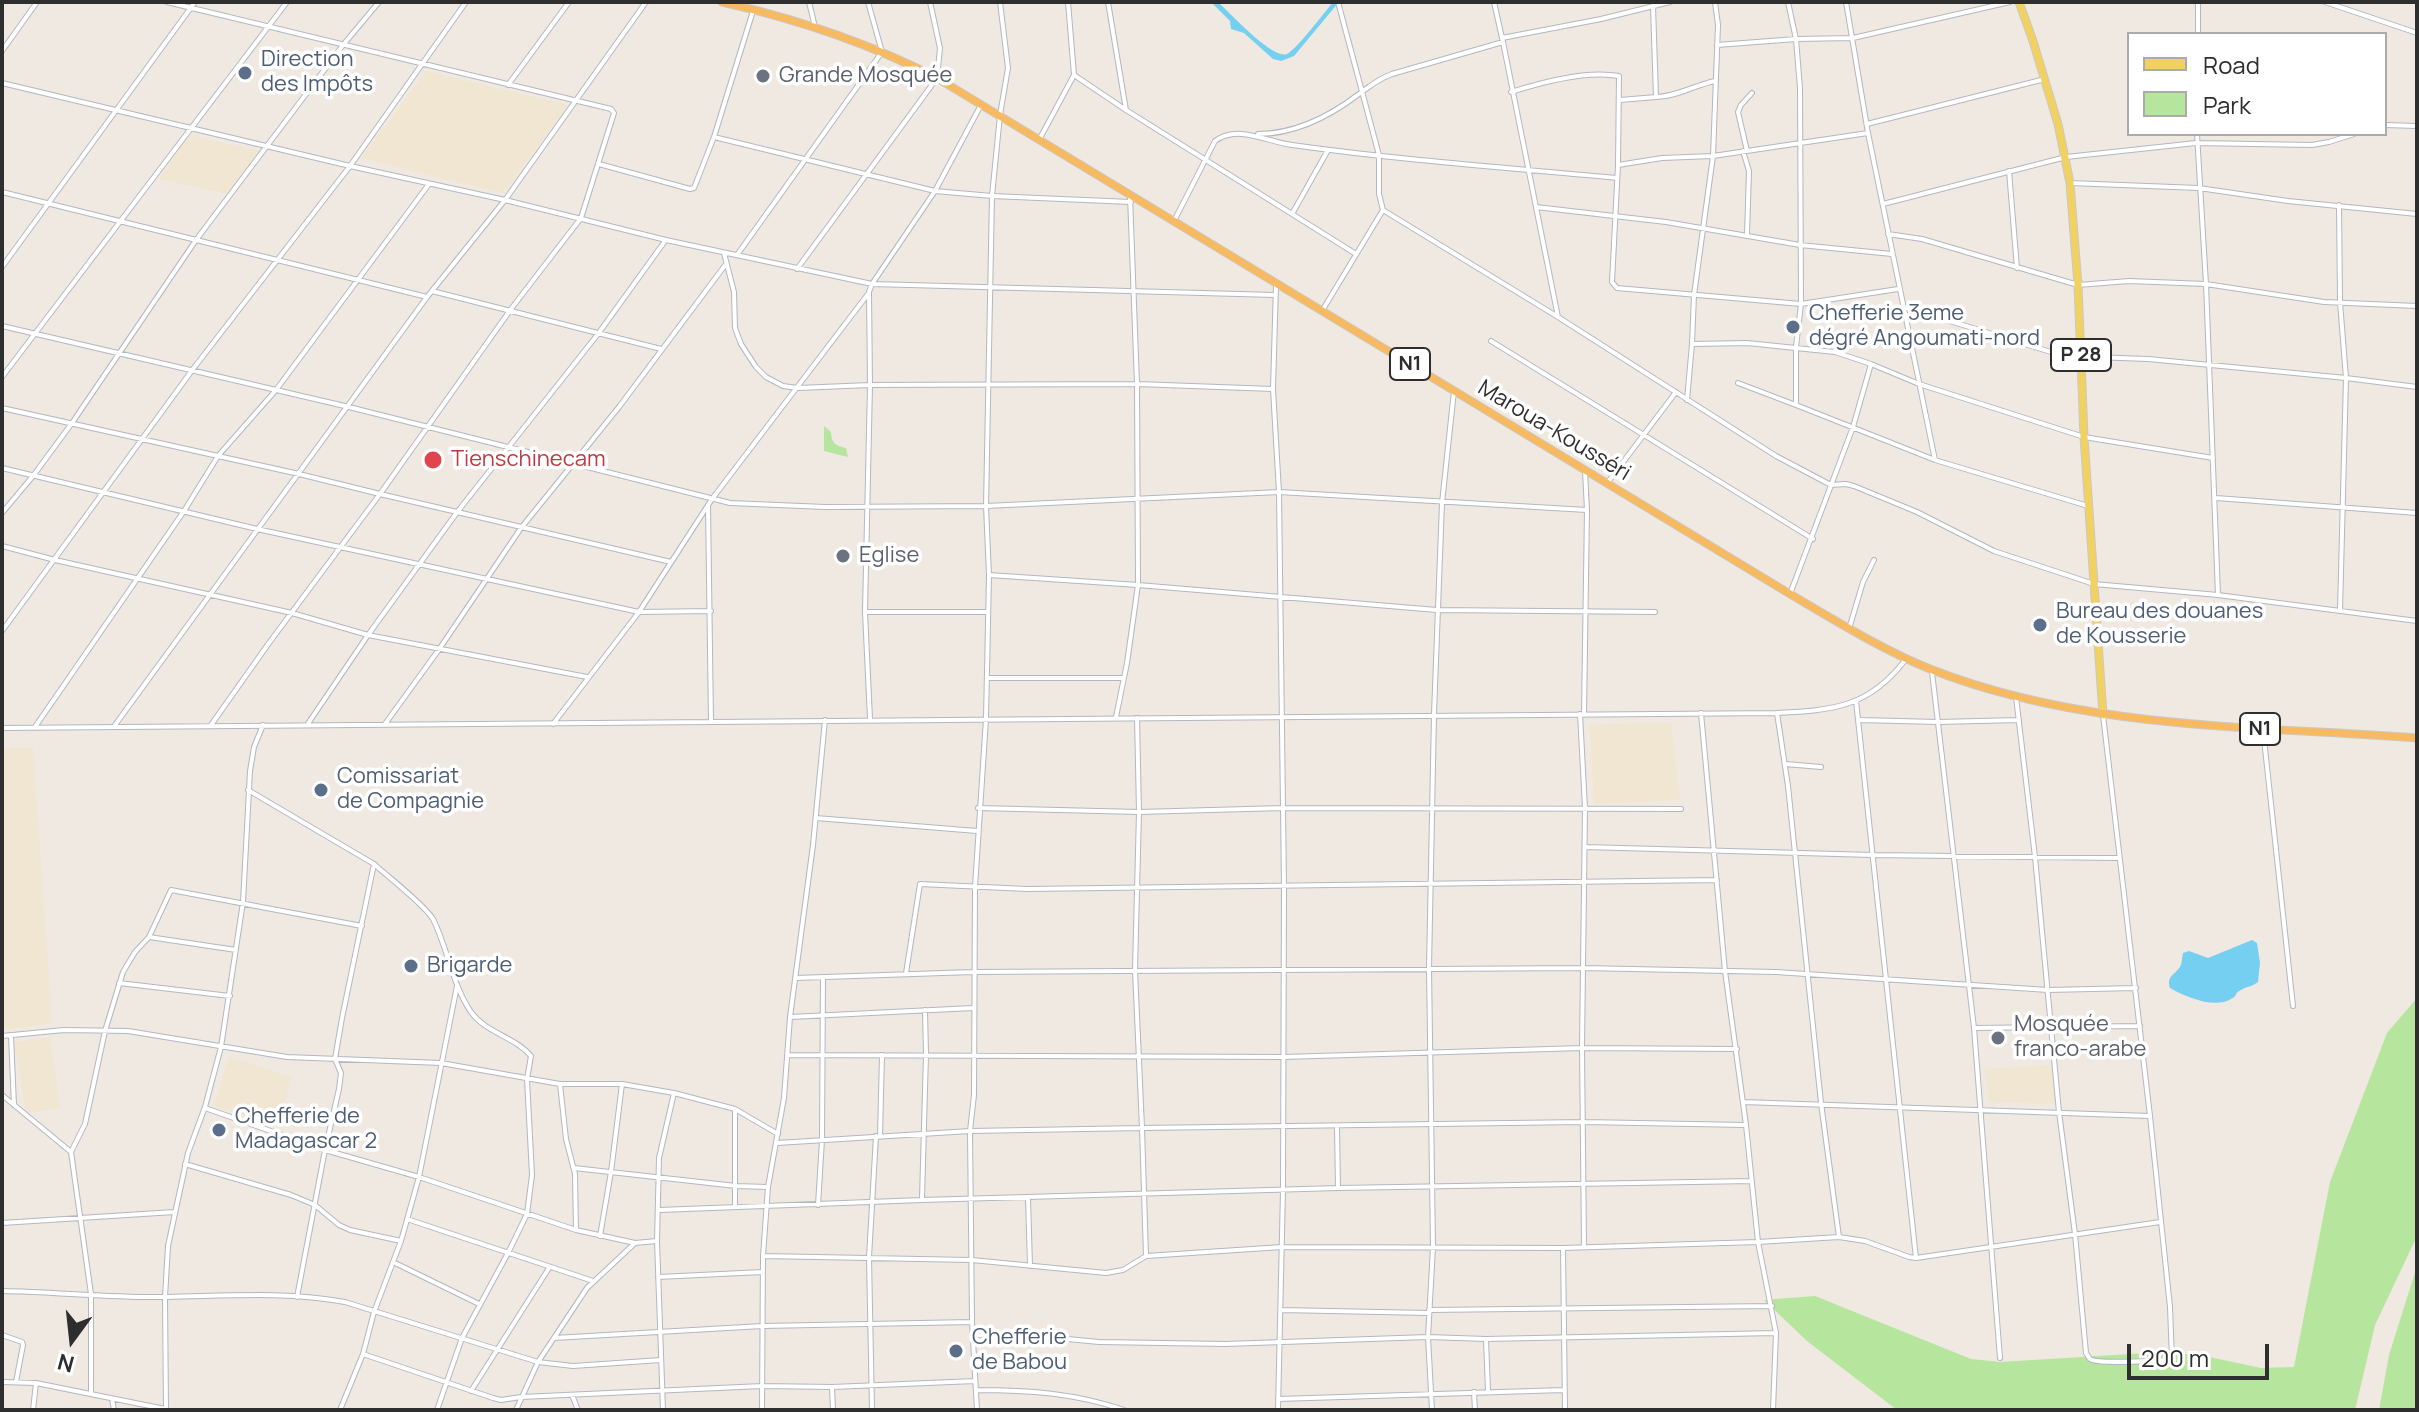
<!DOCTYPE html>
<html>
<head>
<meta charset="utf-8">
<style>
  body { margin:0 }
  #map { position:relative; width:2419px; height:1412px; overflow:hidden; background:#efe9e1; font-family:Manrope,sans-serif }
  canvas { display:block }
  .frame { position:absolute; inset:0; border:4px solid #2e2e2e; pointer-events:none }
  .legend { position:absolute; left:2127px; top:32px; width:260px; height:104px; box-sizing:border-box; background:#fff; border:2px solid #ababab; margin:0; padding:10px 14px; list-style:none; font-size:24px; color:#2e2e2e }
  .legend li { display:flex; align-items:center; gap:16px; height:40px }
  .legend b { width:40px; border:2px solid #ababab }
  .north { position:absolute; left:32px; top:1300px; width:80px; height:80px; -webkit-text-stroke:6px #fff; paint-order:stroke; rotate:195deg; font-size:22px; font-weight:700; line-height:32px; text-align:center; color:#2e2e2e }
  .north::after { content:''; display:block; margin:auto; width:28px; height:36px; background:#2e2e2e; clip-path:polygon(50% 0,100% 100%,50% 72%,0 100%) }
  .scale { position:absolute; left:2127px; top:1344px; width:142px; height:36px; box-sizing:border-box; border:4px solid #2e2e2e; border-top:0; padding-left:10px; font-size:24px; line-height:28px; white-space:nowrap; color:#2e2e2e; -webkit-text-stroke:6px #fff; paint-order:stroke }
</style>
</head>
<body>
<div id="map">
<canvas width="2419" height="1412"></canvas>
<div class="frame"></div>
<ul class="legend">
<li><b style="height:10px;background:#f2d163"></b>Road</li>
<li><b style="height:22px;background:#b6e59e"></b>Park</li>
</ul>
<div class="north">N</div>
<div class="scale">200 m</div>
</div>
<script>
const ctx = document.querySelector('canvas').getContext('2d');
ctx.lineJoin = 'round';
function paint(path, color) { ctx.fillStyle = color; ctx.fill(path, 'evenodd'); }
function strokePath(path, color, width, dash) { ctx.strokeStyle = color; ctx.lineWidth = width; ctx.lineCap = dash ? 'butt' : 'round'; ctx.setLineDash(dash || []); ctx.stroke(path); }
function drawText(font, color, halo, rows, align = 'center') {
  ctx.font = font + ' Manrope,sans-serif'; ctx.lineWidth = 7; ctx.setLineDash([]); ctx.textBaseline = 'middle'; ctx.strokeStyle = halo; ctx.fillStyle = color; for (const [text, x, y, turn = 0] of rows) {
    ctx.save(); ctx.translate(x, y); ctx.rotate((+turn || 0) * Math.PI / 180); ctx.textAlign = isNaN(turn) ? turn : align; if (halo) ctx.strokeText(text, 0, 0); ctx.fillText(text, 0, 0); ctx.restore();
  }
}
paint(new Path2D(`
  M426 71 568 105 503 193 361 158Z
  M188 135 260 151 228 194 159 179Z
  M1671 722 1680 800 1594 804 1590 725Z
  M2 748H33L52 1023 2 1030Z
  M50 1037 60 1108 26 1113 14 1042Z
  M229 1057 292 1077 277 1126 214 1106Z
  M2054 1065 2057 1104 1989 1102 1985 1069Z`), '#f0e6d1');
paint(new Path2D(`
  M824 426 831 432C831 443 836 446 846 448L848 457 824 451Z
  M2417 998V1236L2375 1325 2355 1410H1897L1807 1341 1764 1300 1815 1296 1971 1359 2000 1362 2146 1353 2195 1354 2261 1368 2294 1367 2330 1182 2387 1033Z
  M2417 1266V1410H2379L2389 1355Z`), '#b6e59e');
paint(new Path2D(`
  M1211 2H1218C1229 12 1273 60 1287 54 1297 49 1324 13 1333 2H1339L1294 56 1281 61 1273 59 1244 33 1231 29 1230 21Z
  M2252 940 2257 943 2260 963 2258 982C2252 987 2247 986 2241 990 2232 995 2240 994 2231 999 2215 1009 2185 997 2170 988 2166 975 2176 975 2181 965 2182 961 2182 957 2183 953L2189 951 2208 958Z`), '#75cff0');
const minor = new Path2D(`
  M809 2 815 27
  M1108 2 1126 110
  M1338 2 1379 155V194L1383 210 1558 317 1776 456 1831 485 1846 484 1854 486 1917 512 1994 551 2094 584 2218 595 2417 621
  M1494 2 1502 38
  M1715 2 1718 25 1713 156 1694 295 1692 344 1747 343 1835 352 1871 364 1919 384 2084 437 2213 458
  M1788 2 1796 39 1800 88 1801 304 1796 347V405L1935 460 2088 506
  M1846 2 1868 133 1935 460
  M2325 2 2417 33
  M1653 6 1656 97C1676 97 1695 85 1715 81
  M2198 34V2
  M1503 42 1558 317
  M1717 45 1796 39 1853 38 2010 2
  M2 51 37 2
  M1074 75 1126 110 1356 254
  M2 83 350 166 505 200 666 240 872 284 1275 295
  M508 85 569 2
  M1511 92C1542 82 1587 70 1619 76L1618 165
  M1620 100 1656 97
  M1867 124 2045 79
  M2385 125 2417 126
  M1868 133 1713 156 1662 158 1618 165 1612 282 1617 288 1801 304 1898 289
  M1258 134C1294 134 1330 116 1359 94 1370 86 1378 79 1392 74L1503 42 1502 38 1601 19 1670 2
  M2197 134 2206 284 2218 595
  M714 137 935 191 992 196 1131 202
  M1039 140 1074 75 1068 2
  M1743 151 1749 171 1747 235
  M1747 151 1738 112 1741 105 1752 93
  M599 164 690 189 694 188 714 137 753 11
  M2009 171 2017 268
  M2070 183 2199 188 2288 201 2417 214
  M2 192 427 297
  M1883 204 2066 157 2196 143 2312 145 2329 142 2354 134
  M2339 205 2340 302 2346 378 2340 611
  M1536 207 1666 222 1800 245 1892 254
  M1292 214 1328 150
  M1174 221 1215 141C1238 124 1267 142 1292 145 1400 160 1509 168 1617 178
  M1888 234 1922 239 2078 285 2129 281 2206 284 2324 302 2417 306
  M724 253 734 292 735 328 741 344 756 367 766 377 783 386 798 388 870 385 1137 384 1273 389
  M737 255 882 52 868 2
  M2 267 195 2
  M797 269 937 78 940 48 930 2
  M1276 285 1273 389 1279 492 1284 886 1283 1190 1278 1410
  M432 291 661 349
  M1904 307 2064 356 2148 359 2346 378 2417 387
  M1322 311 1383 210
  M2 326 349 407 730 503 825 507 986 506 1279 492 1587 510
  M1491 341 1813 539
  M2 377 287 2
  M1738 383 1796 405
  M1687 400 1692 344
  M2 408 299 474 380 494 511 309 581 218 614 113 611 109 167 2
  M2 468 257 529 639 612 711 611
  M1608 482 1676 392
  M2216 498 2417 513
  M708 505 711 722
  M2 513 33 476 72 423 196 240 343 45 379 2
  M2 546 55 560 292 613 368 635 587 677
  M989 575 1138 585 1437 610 1655 612
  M1790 594 1853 427 1871 364
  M865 612H988
  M1849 629 1863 582 1874 560
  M2 631 193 369 350 166 466 2
  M1932 672 1974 1028 2000 1358
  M987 678H1124
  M2016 697 2035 857 2059 1112 2075 1234 2086 1353C2088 1355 2088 1357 2090 1359 2098 1365 2158 1360 2172 1360L2170 1307 2150 1116 2103 715
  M1856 701 1916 1258
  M1701 713 1725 971 1746 1125 1758 1242 1776 1333 1773 1410
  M1777 713 1788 786 1821 1103 1839 1237
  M1580 714 1585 808 1582 1048 1584 1247
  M1584 714 1587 510 1585 471
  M1116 717 1127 663 1138 585 1137 384 1130 196
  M870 719 865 612 870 385 869 292 872 284 935 191 981 105
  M1860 720 1938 722 2019 720
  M385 724 440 648 521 528 619 407 726 264
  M553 724 639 612 712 499 868 294
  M115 725 427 297 505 200 646 2
  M211 725 269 643 380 494 671 562
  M307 725 368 635 458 511 598 334 665 241
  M35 727 184 511 218 456 276 390 429 184
  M2 728 1777 713C1833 710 1869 708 1906 659
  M2263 730 2293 1006
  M1785 764 1821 767
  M248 790 374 864
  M978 808 1139 812 1283 808 1681 809
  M816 818 977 831
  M1585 847 1873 855 2118 858
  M149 937 236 950
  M906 973 920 884 1027 889 1717 880
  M795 978 973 972 1583 968 1776 972 2048 990 2136 988
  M119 983 230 996
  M790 1017 973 1008
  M1974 1028 2140 1026
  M2 1036 64 1030 128 1031 287 1057 441 1063 560 1084H622
  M11 1036 14 1105
  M788 1055 1283 1057 1582 1048 1737 1049
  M560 1084 566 1139 575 1174 576 1230
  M2 1095 71 1152 91 1294V1393
  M1743 1102 2150 1116
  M205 1108 325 1150 419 1177 576 1230 635 1243 657 1241
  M735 1110V1207
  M1746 1125 1583 1122 1142 1128 1146 1256 1282 1247 1563 1248 1758 1242 1839 1237 1865 1241 1909 1257 1916 1258 2160 1222
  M1337 1127 1338 1188
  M880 1136 882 1055
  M777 1143 970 1131 1142 1128 1135 970 1139 812 1137 718
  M71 1152 85 1124 105 1031 123 972 135 952 149 937 171 890 362 926
  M185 1164 291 1195 315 1205 339 1225 350 1230 401 1241
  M574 1168 736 1186 768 1187
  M1028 1198 1030 1266
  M922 1199 926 1054 925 1010
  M818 1205 822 1140 823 977
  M659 1210 922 1200 1338 1188 1752 1181
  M407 1219 593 1281
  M2 1223 174 1212
  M600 1236 611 1172 622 1084 674 1093
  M1563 1248 1565 1410
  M763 1256 972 1260 1106 1273 1123 1270 1146 1256
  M393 1262 479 1304
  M658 1277 763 1272
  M2 1291C57 1292 112 1298 167 1297 226 1296 287 1291 345 1302L538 1362 573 1366 661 1360
  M297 1297 325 1150 339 1089 341 1073 335 1059 342 1018 374 864C388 877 424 904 433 919 448 949 452 984 471 1012 486 1033 515 1037 531 1056L527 1079 532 1175 527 1214 508 1253 462 1338 437 1410
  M1281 1310 1428 1313
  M1429 1310 1772 1306
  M2 1335 22 1342 23 1345 16 1382
  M973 1335 1036 1336 1099 1342 1225 1344 1428 1337 1486 1339 1776 1333
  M554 1338 762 1326 972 1322
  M1486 1339 1488 1391
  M363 1354 493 1398 501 1400 521 1397 762 1386 832 1387 975 1381
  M2 1382 36 1383 165 1409
  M832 1387 833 1410
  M976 1390C1028 1390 1075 1393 1124 1410
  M471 1391 549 1268
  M1474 1392 1475 1410
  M572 1395 578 1410
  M112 1399 114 1410
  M1278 1399 1564 1390
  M33 1410 36 1383
  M166 1410 165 1297 168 1246 188 1153 205 1107 221 1047 243 902 250 771 254 747 263 725
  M340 1410 363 1354 374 1312 401 1241 419 1177 457 986
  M516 1410 538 1362 587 1288 635 1243
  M663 1410 657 1241 659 1158 674 1093 735 1109 778 1134
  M762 1410 763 1256 768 1187 784 1098 790 1017 813 845 825 720
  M872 1410 869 1257 876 1136
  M977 1410 972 1322 970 1131 974 1095 975 887 986 719 989 575 986 506 992 196 1000 115 1008 68 1000 2
  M1432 1410 1428 1337 1433 1247 1429 968 1434 714 1442 503 1454 391`);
const primary = new Path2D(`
  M2019 2 2033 41 2058 124 2070 183 2078 285 2084 437 2103 715`);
const trunk = new Path2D(`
  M722 2C797 19 869 43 937 78L1790 594C1836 621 1881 649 1930 669 2085 730 2254 726 2417 738`);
strokePath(minor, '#b4b7c1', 6);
strokePath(primary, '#c9c9c9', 9);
strokePath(trunk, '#c9c9c9', 9);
strokePath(minor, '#fff', 4);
strokePath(primary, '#f2d163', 7);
strokePath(trunk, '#f8ba60', 7);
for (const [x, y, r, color] of [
  [245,73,8,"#5c6f8a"],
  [763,76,8,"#6b7280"],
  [1793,327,8,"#5c6f8a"],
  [433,460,10,"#e0444e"],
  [843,556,8,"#6b7280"],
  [2040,625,8,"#5c6f8a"],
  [321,790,8,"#5c6f8a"],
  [411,966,8,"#5c6f8a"],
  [1998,1038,8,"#6b7280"],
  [219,1130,8,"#5c6f8a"],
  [956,1351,8,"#5c6f8a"]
]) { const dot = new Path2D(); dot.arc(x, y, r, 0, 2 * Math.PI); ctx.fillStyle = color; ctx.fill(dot); strokePath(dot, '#fff', 3); }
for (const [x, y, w] of [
  [2081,355,60],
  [1410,364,40],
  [2260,729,40]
]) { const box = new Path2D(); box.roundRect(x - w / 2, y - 16, w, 32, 6); ctx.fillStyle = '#fff'; ctx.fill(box); strokePath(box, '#2e2e2e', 2); }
drawText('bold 20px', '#2e2e2e', null, [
  ["P 28",2081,355],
  ["N1",1410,364],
  ["N1",2260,729]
]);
drawText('22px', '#4e5e75', '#fff', [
  ["Direction",261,60],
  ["des Impôts",261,85],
  ["Chefferie 3eme",1809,314],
  ["dégré Angoumati-nord",1809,339],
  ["Bureau des douanes",2056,612],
  ["de Kousserie",2056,637],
  ["Comissariat",337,777],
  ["de Compagnie",337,802],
  ["Brigarde",427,966],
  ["Chefferie de",235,1117],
  ["Madagascar 2",235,1142],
  ["Chefferie",972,1338],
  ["de Babou",972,1363]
], 'left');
drawText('22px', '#5b616d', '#fff', [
  ["Grande Mosquée",779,76],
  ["Eglise",859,556],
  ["Mosquée",2014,1025],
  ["franco-arabe",2014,1050]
], 'left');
drawText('22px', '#2e2e2e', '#fff', [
  ["Maroua-Kousséri",1554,431,31]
]);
drawText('22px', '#be3a42', '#fff', [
  ["Tienschinecam",451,460]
], 'left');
</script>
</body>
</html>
